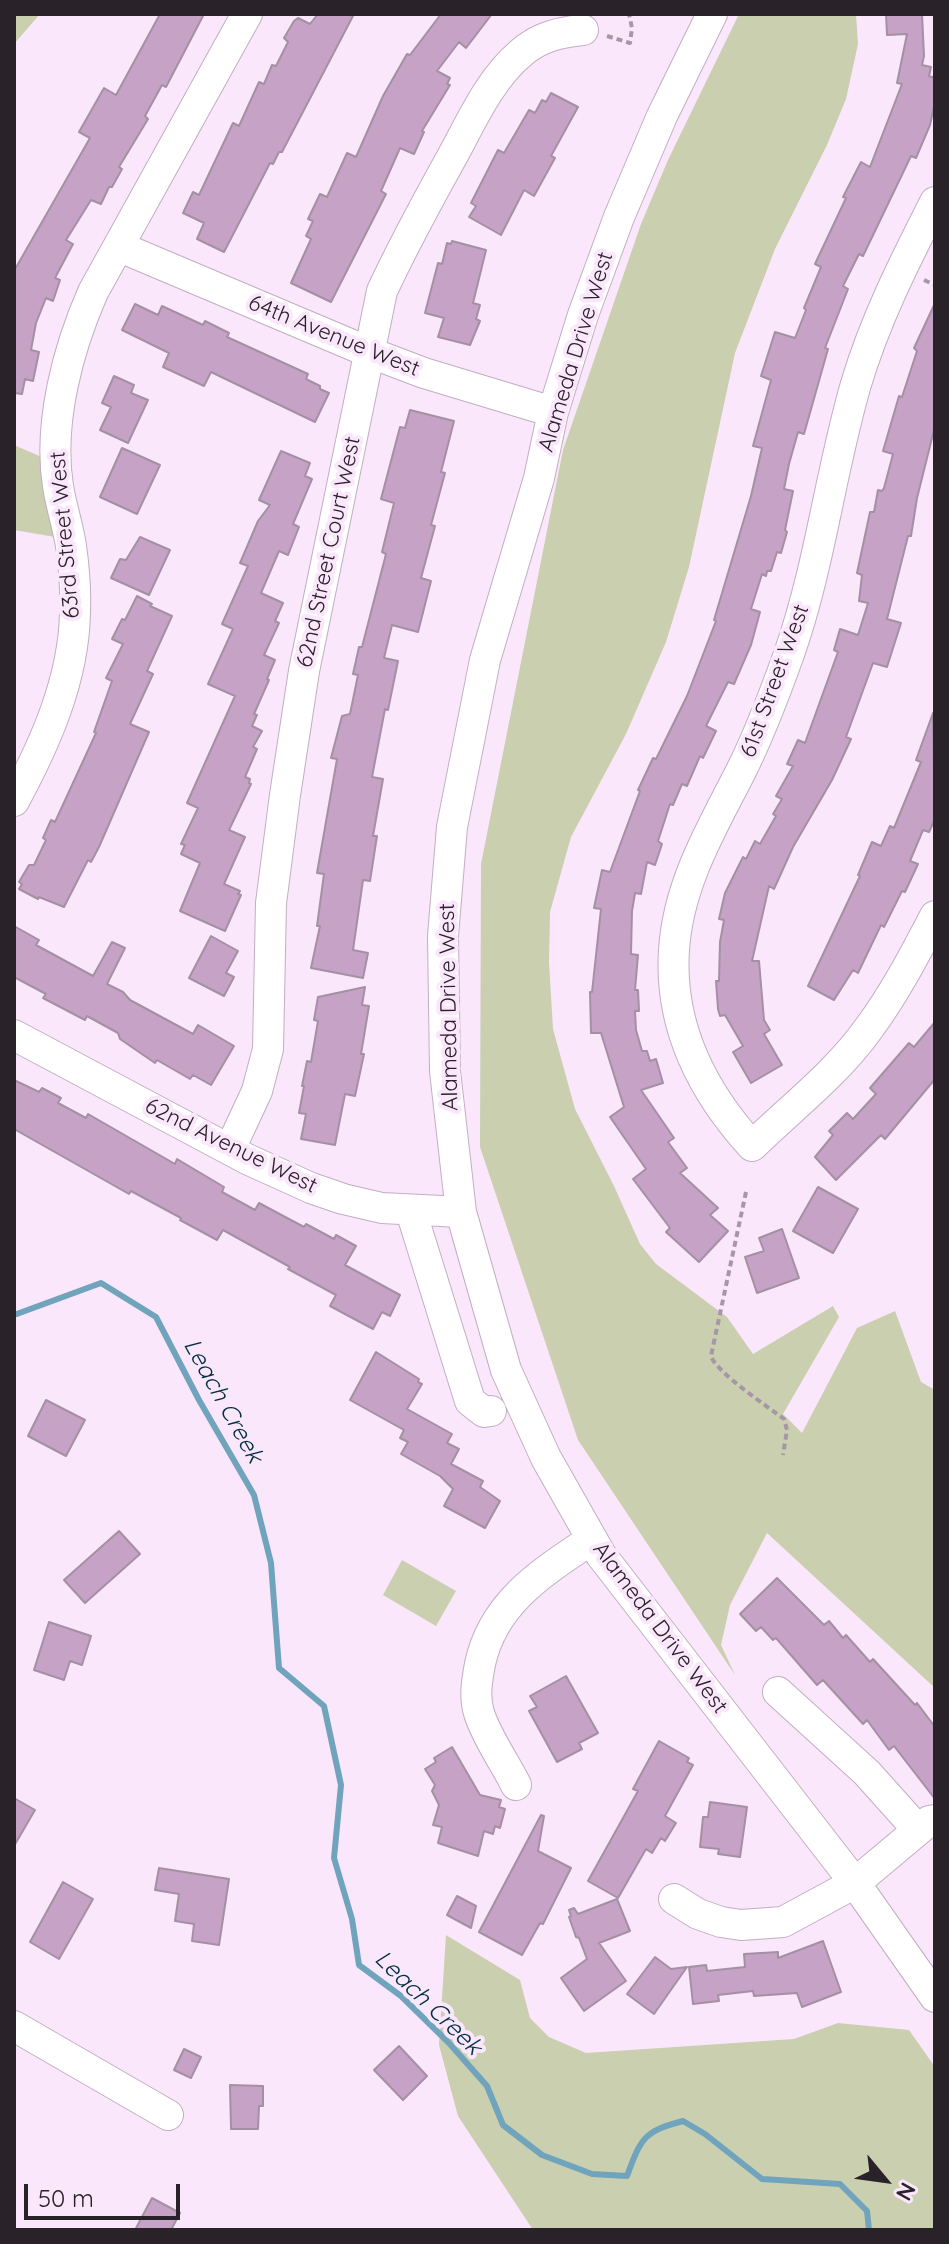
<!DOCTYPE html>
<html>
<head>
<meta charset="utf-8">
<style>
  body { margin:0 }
  #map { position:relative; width:949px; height:2244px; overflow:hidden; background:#fbe7fb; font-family:Quicksand,sans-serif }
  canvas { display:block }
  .frame { position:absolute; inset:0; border:16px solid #292229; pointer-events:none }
  .north { position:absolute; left:845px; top:2140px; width:80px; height:80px; -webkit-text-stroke:6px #fbe7fb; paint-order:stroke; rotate:119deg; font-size:22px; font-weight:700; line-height:32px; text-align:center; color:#292229 }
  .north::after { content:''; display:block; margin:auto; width:28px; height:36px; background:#292229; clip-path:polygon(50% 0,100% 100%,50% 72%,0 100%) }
  .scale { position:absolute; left:24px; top:2184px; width:156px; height:36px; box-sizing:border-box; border:4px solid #292229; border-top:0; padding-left:10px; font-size:24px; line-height:28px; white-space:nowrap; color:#292229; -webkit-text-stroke:6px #fbe7fb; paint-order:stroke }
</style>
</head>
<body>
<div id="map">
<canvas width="949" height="2244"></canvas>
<div class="frame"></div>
<div class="north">N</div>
<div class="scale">50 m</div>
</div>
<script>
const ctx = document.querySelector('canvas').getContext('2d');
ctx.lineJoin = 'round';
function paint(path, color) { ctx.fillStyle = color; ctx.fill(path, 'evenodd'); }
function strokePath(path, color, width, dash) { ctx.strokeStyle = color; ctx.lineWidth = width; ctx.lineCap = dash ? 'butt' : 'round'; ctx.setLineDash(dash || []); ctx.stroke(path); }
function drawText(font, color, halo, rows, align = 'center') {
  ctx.font = font + ' Quicksand,sans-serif'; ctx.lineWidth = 8; ctx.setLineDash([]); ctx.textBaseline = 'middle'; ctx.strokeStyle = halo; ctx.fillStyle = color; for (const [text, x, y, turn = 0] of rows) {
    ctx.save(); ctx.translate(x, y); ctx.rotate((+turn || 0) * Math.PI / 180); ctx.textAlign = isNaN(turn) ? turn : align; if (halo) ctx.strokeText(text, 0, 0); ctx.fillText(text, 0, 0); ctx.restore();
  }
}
paint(new Path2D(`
  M14 14H40L14 44Z
  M739 14H856L858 44 846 99 827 145 775 249 735 353 689 567 666 642 626 734 571 837 550 912 549 962 553 1029 575 1109 614 1186 640 1244 656 1264 727 1317 753 1354 833 1306 839 1317 783 1414 802 1433 857 1328 895 1311 921 1382 935 1390V1688L767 1533 730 1605 721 1645 735 1675 578 1440 480 1147 481 864 563 450 641 224 668 160Z
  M14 445 44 458 55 537 14 530Z
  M402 1560 456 1591 436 1626 383 1595Z
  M446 1935 520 1980 530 2018 549 2037 586 2053 794 2039 838 2023 909 2030 935 2067V2230H533L458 2116 439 2045Z`), '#c9cfaf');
strokePath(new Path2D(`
  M14 1315 101 1283 156 1317 199 1400 254 1495 271 1563 279 1668 324 1706 341 1785 334 1858 352 1919 359 1965 401 1996 449 2043 487 2086 503 2125 542 2155 592 2174 627 2176C641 2138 644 2131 683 2121L705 2134 762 2179 840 2184 867 2211 869 2230`), '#6fa4bc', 6);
const building = new Path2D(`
  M160 14H204L166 87 162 85 145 116 148 119 119 167 122 169 112 187H109L101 204 91 200 66 240 73 244 55 278 60 280 53 301 46 298 36 323 31 350 39 352 33 381 25 379 22 394 14 393V271L90 138 79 132 104 88 116 95Z
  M318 14H354L282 152H279L273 164 270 163 224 252 197 239 204 223 183 213 193 192 199 195 233 123 239 126 259 82 264 84 272 65 276 66 288 42 284 38 294 21 298 18 310 24Z
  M441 14H492L466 48 459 42 437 71 450 78 447 84 450 85 422 131 424 132 414 154 400 148 381 191 386 194 331 302 291 283 311 239 306 236 313 221 308 219 320 194 327 197 347 153 356 157 383 96 407 54 410 55Z
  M886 14H922L924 56 922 65 931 67 929 76 935 78V102L930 125 916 158 911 156 863 256 859 254 843 286 848 289 825 348 828 349 804 434 798 432 789 464 784 489 793 491 785 530 787 532 781 553 777 552 771 571H767L766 576 762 574 751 609 760 612 751 645 734 684 728 682 706 726 716 731 703 758 700 756 687 786 682 784 673 805 670 804 658 841 662 844 655 865 647 862 641 894 635 893 632 911 631 954 638 955 635 990H638L639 1011H635L636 1030 642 1051H647L650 1061 656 1059 663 1083 641 1090 674 1138 668 1142 687 1168 680 1173 718 1208 710 1215 728 1231 699 1262 666 1232 670 1228 633 1179 646 1169 610 1117 624 1107 601 1033H591L590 992H592L601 909 594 908 602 870 610 872 640 791 638 790 653 758 656 759 687 696 716 621 714 620 751 496 762 448 753 446 771 380 761 376 775 332 795 338 806 310 804 308 821 267 815 264 846 198 843 197 861 162 870 167 902 84 897 83 907 34 887 35Z
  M551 93 578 107 551 156 555 158 534 196 524 190 501 235 469 217 476 206 471 203 498 150 504 153 529 110 535 113 542 100 546 102Z
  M452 241 486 250 473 303 480 305 476 319 480 321 470 345 438 337 444 318 425 313 438 263 442 264 447 243 451 244Z
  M935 303V426L917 498 911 536H908L887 619 901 623 887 667 873 663 846 737 851 739 832 780 793 847 774 889 769 886 752 961H759L764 1020 770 1030 764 1034 782 1065 751 1083 733 1052 743 1046 725 1015 720 1016 718 1009 716 981H719L720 942 724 920 719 919 725 893 743 857 746 859 755 841 760 844 776 816 773 814 782 799 776 796 793 766 787 764 798 740 805 743 838 652 834 650 840 629 858 635 868 603 859 601 862 575 857 573 870 512H874L878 490 882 491 884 488 893 454 883 451 899 396 902 397 917 351 914 348Z
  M135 304 158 315 162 306 203 325 205 321 229 333 227 337 308 374 306 379 320 386V389L329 393 315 422 211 372 204 386 163 367 169 353 122 330Z
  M114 376 134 385 131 393 148 400 128 443 100 430 111 407 102 403Z
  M410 410 454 421 441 472 445 473 431 525 435 526 421 578 431 581 418 632 392 625 384 658 398 661 388 710 385 709 372 777 383 779 373 836H377L370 881 363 880 353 950 368 953 363 978 311 968 320 926H317L324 874 317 873 337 759 331 758 342 716 350 714 358 675 353 674 359 647H362L386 554 382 552 394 503 381 499 400 427 405 428Z
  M122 448 160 465 137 514 100 497Z
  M281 451 310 463 305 476 312 479 293 524 299 527 288 555 279 551 261 593 283 603 275 621 279 623 264 655 275 660 267 679 269 680 254 714 257 715 252 726 262 731 253 747 257 749 245 777 250 779 249 783 251 784 229 830 245 837 224 884 240 891 238 894 241 895 225 931 180 911 200 863 181 854 185 845 181 844 198 808 187 803 235 696 208 684 233 629 222 624 248 566 240 563 258 521 270 505 259 500Z
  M140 537 170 550 149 595 111 578 120 559 126 560Z
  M137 596 152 604 150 606 172 616 147 671 153 674 130 724 149 732 99 847 91 862 88 860 64 907 39 897 38 899 19 889 22 884 19 882 29 865H34L46 840 43 838 51 820 55 822 96 733 94 732 112 681 106 678 123 644 112 639 122 619 125 620Z
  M933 713 935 819 929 832 923 830 910 861 918 864 905 892 902 891 884 927 881 925 858 973 853 970 834 1000 808 986 860 876 858 875 872 842 881 846 890 826 894 828 921 762 916 760Z
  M14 926 39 940 36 945 93 976 112 942 125 948 107 984 123 992 130 1000 193 1034 198 1025 234 1046 211 1085 193 1075 190 1079 157 1060 155 1063 120 1039 118 1033 87 1016 85 1020 43 998 46 994 14 977Z
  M211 936 238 951 226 973 234 977 224 996 189 978Z
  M365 987 362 1005 369 1006 361 1054H364L355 1096 345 1094 335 1145 301 1139 306 1114 299 1113 304 1086H302L307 1061 311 1062 318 1021 314 1020 318 997Z
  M935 1022V1079L885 1139 881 1135 836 1180 815 1157 833 1135 829 1131 847 1113 853 1119 876 1094 870 1088 909 1043 914 1047Z
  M14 1080 39 1092 42 1088 61 1098 58 1103 86 1118 88 1114 175 1164 177 1159 224 1187 222 1192 255 1210 259 1203 304 1227 306 1224 334 1239 336 1235 356 1246 345 1265 400 1295 390 1316 382 1312 373 1329 330 1306 336 1295 288 1269 290 1267 223 1230 217 1240 180 1220 181 1218 131 1191 129 1194 14 1129Z
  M818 1187 858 1209 833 1253 793 1231Z
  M782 1229 799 1278 757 1293 745 1257 764 1251 759 1238Z
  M376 1352 419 1379 418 1382 422 1384 407 1409 452 1434 447 1443 459 1449 451 1464 483 1481 480 1487 500 1501 485 1528 444 1506 453 1489 440 1476 401 1454 408 1442 400 1438 404 1430 350 1400Z
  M46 1400 85 1420 66 1456 28 1436Z
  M119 1531 140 1554 85 1603 64 1580Z
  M777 1578 824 1625 829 1621 843 1638 846 1635 870 1662 873 1659 915 1705 917 1703 935 1727V1799L894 1746 889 1750 867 1720 863 1724 823 1680 817 1685 776 1638 773 1640 761 1627 756 1631 740 1614Z
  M49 1622 91 1636 82 1665 70 1661 64 1680 34 1670Z
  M566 1676 598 1733 579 1743 582 1749 557 1762 529 1711 537 1707 530 1696Z
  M659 1741 689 1758 687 1762 693 1765 665 1816 676 1823 665 1841 661 1838 652 1853 646 1849 618 1898 588 1881 638 1791 633 1789Z
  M452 1747 480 1795 501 1800 499 1807 505 1809 500 1828 495 1826 493 1834 484 1831 478 1856 438 1843 442 1827 433 1825 439 1805 432 1791 435 1785 425 1769 436 1762 434 1758Z
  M14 1798 35 1810 14 1846Z
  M710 1802 747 1807 740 1857 718 1854 719 1849 700 1847 703 1817H708Z
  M541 1815 544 1816 538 1851 571 1868 543 1924 540 1923 522 1955 479 1932Z
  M159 1868 229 1879 219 1945 192 1941 194 1924 175 1921 179 1894 155 1890Z
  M63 1882 93 1899 59 1959 30 1942Z
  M457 1896 476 1906 471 1928 447 1915Z
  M617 1899 630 1931 599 1943 626 1981 584 2011 561 1978 587 1959 579 1938 576 1937 569 1917 571 1916 569 1910 574 1908 578 1914Z
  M823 1941 841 1992 802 2007 797 1993 754 1996 753 1991 718 1995 719 2001 693 2004 689 1967 706 1965 707 1971 745 1967 744 1954 778 1952V1958Z
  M655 1957 671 1969 687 1967 654 2014 627 1994Z
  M399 2046 427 2076 403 2100 374 2070Z
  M184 2049 201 2057 191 2078 174 2070Z
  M230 2085 263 2086V2106H259L258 2129H231Z
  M152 2198 180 2213 171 2230H135Z`);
paint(building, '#c7a2c7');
strokePath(building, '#a391a3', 2);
const minor = new Path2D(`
  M712 14 662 116 619 217 583 315 553 412 539 478 485 660 452 827 443 936 445 1071 461 1212 506 1370 546 1458 601 1555 855 1883 935 1997
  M935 202C905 261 875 320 856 384 830 473 820 566 789 654 775 693 760 733 741 771 712 828 678 884 674 950 669 1026 702 1091 752 1146 791 1108 838 1072 869 1028 895 993 915 954 935 916
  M120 247 371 353 424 373 553 412
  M14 801C45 744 74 679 75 612 76 590 74 567 71 546 68 526 61 506 58 486 48 423 68 349 93 292L247 14
  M14 1035 247 1159 311 1188 343 1199 382 1208 461 1212
  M230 1149 257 1091 268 1049 271 903 285 795 304 671 382 291C404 244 428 200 453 155 472 120 490 79 521 53 539 37 560 32 583 30
  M411 1211 470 1401 484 1412 491 1411
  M778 1692 867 1773 918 1830
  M516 1785C505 1763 486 1736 479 1713 474 1697 477 1680 480 1664 493 1602 543 1572 592 1539
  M674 1899 698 1914 721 1922 741 1925 783 1922 855 1883 929 1821 935 1820
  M14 2026 168 2115`);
strokePath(minor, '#c1aec1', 32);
strokePath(new Path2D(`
  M607 36 630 43 632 28 629 14
  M924 280 935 285
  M746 1192 711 1356C716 1372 768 1407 784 1419L787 1430 783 1455`), '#a697a6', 4, [6, 4]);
strokePath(minor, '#fff', 30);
drawText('22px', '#292229', '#fbe7fb', [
  ["64th Avenue West",334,336,22],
  ["Alameda Drive West",576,352,-73],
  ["63rd Street West",65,535,-95],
  ["62nd Street Court West",329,552,-78],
  ["61st Street West",775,681,-70],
  ["Alameda Drive West",449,1007,-91],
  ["62nd Avenue West",231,1146,26],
  ["Alameda Drive West",660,1628,53]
]);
drawText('italic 24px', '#002f40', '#fbe7fb', [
  ["Leach Creek",223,1401,61],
  ["Leach Creek",428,2003,44]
]);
</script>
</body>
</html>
